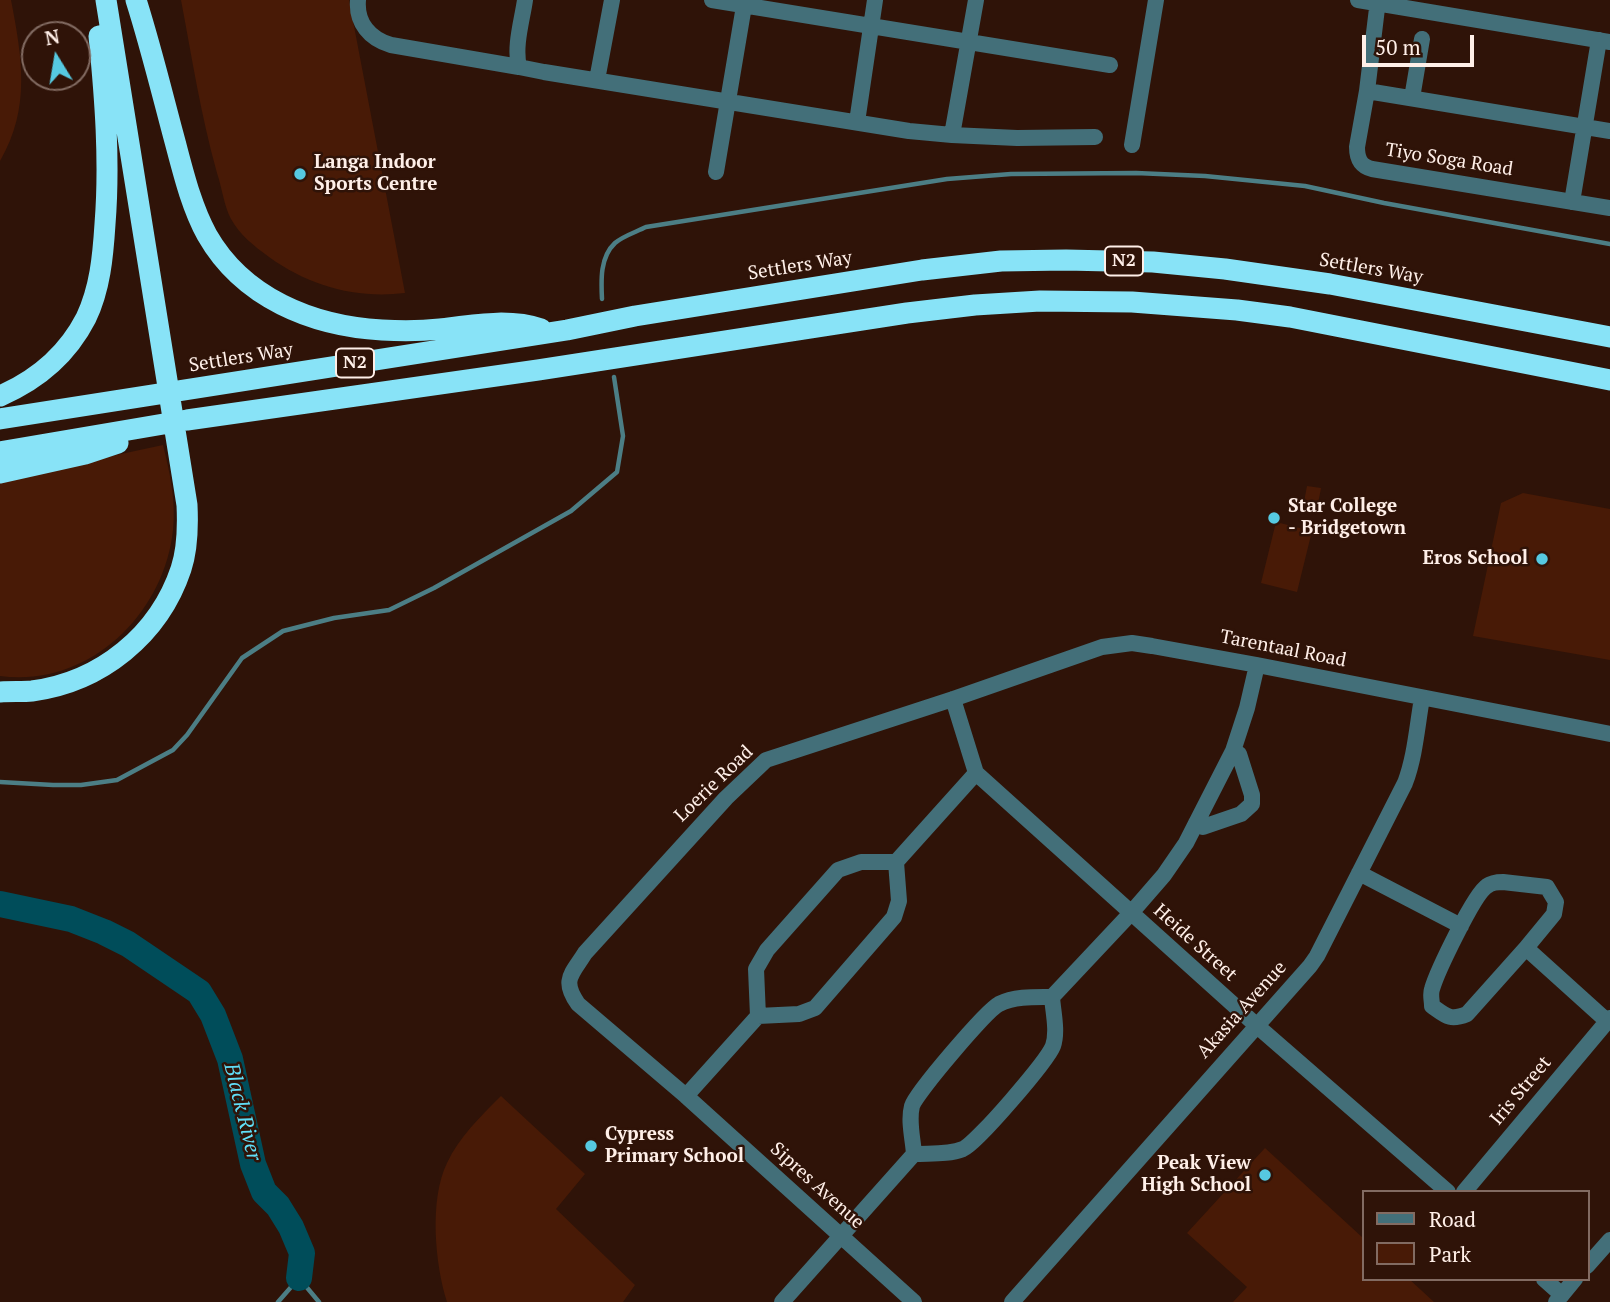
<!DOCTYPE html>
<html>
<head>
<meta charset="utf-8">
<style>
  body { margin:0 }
  #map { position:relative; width:1610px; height:1302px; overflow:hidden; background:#2f1308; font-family:"PT Serif",serif }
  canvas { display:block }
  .legend { position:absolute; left:1362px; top:1190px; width:228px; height:91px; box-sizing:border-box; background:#2f1308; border:2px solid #826b62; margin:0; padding:9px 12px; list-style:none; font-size:21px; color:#ffefe8 }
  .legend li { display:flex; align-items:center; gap:14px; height:35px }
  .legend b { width:35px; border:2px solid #826b62 }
  .north { position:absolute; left:21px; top:21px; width:70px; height:70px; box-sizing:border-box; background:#2f1308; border:2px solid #826b62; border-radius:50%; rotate:349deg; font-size:19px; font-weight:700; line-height:28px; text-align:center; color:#ffefe8 }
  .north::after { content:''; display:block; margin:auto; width:24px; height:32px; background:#56c9e1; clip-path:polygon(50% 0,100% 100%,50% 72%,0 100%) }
  .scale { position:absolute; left:1362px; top:35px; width:112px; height:32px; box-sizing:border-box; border:4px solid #ffefe8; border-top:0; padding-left:9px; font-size:21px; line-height:24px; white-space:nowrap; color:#ffefe8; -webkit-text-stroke:5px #2f1308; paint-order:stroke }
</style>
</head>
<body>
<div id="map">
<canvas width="1610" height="1302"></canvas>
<ul class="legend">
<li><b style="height:9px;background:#436f79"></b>Road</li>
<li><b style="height:19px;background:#481a06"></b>Park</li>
</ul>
<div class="north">N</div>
<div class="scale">50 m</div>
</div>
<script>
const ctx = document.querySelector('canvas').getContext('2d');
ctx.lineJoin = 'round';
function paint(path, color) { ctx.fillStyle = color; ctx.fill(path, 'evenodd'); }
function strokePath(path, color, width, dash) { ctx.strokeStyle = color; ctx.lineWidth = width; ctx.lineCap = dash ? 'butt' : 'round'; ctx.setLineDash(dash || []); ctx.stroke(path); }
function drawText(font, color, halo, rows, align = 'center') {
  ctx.font = font + ' "PT Serif",serif'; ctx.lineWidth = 5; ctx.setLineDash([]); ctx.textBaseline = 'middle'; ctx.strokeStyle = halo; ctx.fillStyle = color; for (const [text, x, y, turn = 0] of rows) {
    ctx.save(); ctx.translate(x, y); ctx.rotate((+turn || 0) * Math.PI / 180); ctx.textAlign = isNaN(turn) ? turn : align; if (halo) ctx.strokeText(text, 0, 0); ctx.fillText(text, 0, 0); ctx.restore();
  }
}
paint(new Path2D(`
  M0 0H11C22 57 31 108 0 161Z
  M181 0H349L405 293C356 299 309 286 269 257 254 246 240 235 231 219 224 206 222 188 217 173 201 116 192 58 181 0Z
  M163 445C170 473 176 500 173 530 164 615 88 688 0 676V480Z
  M1307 486 1321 488 1318 504 1304 502Z
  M1523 493 1610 509V660L1473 636 1501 503Z
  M1276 522 1312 531 1297 592 1261 583Z
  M501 1096 585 1174 556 1209 635 1285 623 1302H447C435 1264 429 1200 447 1163 459 1137 481 1116 501 1096Z
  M1265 1148 1363 1238V1279H1409L1434 1302H1233L1247 1287 1187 1233Z`), '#481a06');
strokePath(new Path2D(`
  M602 299C601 280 600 257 615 243 623 236 636 232 646 227L947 179 1011 174 1136 173 1205 176 1305 186 1384 203 1610 244
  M0 782 53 785H81L117 780 173 750 187 735 242 658 283 631 334 618 389 610 434 588 571 511 617 472 623 436 614 377
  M278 1302 299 1278 319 1302`), '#4c7e85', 4.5);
strokePath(new Path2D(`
  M0 904 71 919 104 932 128 944 199 992 213 1015 230 1059 253 1164 264 1192 278 1206 291 1227 302 1253 299 1278`), '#004d5a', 26);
strokePath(new Path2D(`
  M358 0C356 23 370 39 391 45L519 67 544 72 909 131 952 135 976 0
  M712 0 1110 65
  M1358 0 1610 42
  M1378 0 1367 91 1357 147C1357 158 1360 166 1372 169L1610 208
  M519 67C514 46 522 21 525 0
  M597 80 612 0
  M1367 91 1610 131
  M1412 98 1422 39
  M857 122 875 0
  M952 135 1017 138 1095 137
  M1132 145 1156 0
  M716 172 745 0
  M1572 202 1599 40
  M953 699 976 773 1256 1025 1448 1192
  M1196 823 1203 827 1241 814 1252 804V795L1239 754 1233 751
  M1359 873 1461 926
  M1503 882 1547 887 1556 902 1554 914 1526 948 1467 1014C1450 1021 1446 1016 1432 1006 1432 1000 1430 995 1432 989 1437 972 1474 894 1487 886 1491 883 1498 882 1503 882Z
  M1526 948 1607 1021
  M758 1016 756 969 767 950 838 870 861 862H896
  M686 1096 758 1016 799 1014 815 1008 894 917 899 901 896 862 976 773
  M914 1154C913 1139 908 1121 912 1106 916 1093 986 1011 999 1004 1015 996 1035 997 1052 997L1131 913 1164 875 1186 843 1233 751 1247 708 1257 665
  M1464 1192 1610 1018
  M1587 1266 1610 1240
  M1544 1279 1562 1295
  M782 1302 914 1154C930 1153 948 1155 963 1149 977 1143 1047 1061 1053 1046 1058 1031 1053 1012 1052 997
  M914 1302 686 1096 578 1004C561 980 572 974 585 953L726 798 766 760 953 699 1102 647 1132 643 1152 646 1257 665 1610 734
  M1012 1302 1310 966 1317 956 1405 783C1415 757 1417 727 1422 698
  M1556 1302 1575 1279`), '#436f79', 16);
strokePath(new Path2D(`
  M136 0C150 44 161 89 173 134 182 167 190 204 207 235 243 298 312 326 382 330 401 331 421 331 440 329 473 325 509 318 541 329
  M0 396C37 380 67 355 86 318 100 289 103 256 105 224 110 161 105 98 99 36
  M0 419 567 330 635 316 922 270 1001 261 1066 260 1153 262 1225 269 1330 284 1610 337
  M0 452 187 420 538 370 907 313 975 305 1040 301 1132 302 1237 310 1290 317 1610 380
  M0 473 85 454 118 443
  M0 692C11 691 22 692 32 691 101 682 159 635 181 569 188 548 188 526 187 505L106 0`), '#88e3f7', 21);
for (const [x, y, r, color] of [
  [300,174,7,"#56c9e1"],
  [1274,518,7,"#56c9e1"],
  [1542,559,7,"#56c9e1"],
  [591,1146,7,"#56c9e1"],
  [1265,1175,7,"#56c9e1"]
]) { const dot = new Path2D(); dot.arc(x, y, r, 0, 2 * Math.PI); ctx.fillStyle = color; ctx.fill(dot); strokePath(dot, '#2f1308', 2.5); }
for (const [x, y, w] of [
  [1124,261,38],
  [355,363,38]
]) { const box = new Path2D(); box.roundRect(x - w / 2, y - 14.5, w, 29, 5); ctx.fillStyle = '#2f1308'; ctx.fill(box); strokePath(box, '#ffefe8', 2); }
drawText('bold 18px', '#ffefe8', null, [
  ["N2",1124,261],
  ["N2",355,363]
]);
drawText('19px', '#ffefe8', '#2f1308', [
  ["Tiyo Soga Road",1449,160,9],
  ["Settlers Way",800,266,-9],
  ["Settlers Way",1371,269,10],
  ["Settlers Way",241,358,-9],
  ["Tarentaal Road",1283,649,11],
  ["Loerie Road",714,784,-44],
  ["Heide Street",1195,943,42],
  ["Akasia Avenue",1242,1010,-48],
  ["Iris Street",1521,1091,-50],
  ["Sipres Avenue",817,1186,42]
]);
drawText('bold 19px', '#ffefe8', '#2f1308', [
  ["Langa Indoor",314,163],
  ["Sports Centre",314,185],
  ["Star College",1288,507],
  ["- Bridgetown",1288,529],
  ["Eros School",1528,559,"right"],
  ["Cypress",605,1135],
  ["Primary School",605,1157],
  ["Peak View",1251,1164,"right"],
  ["High School",1251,1186,"right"]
], 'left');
drawText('italic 21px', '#60def7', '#2f1308', [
  ["Black River",242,1112,76]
]);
</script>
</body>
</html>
